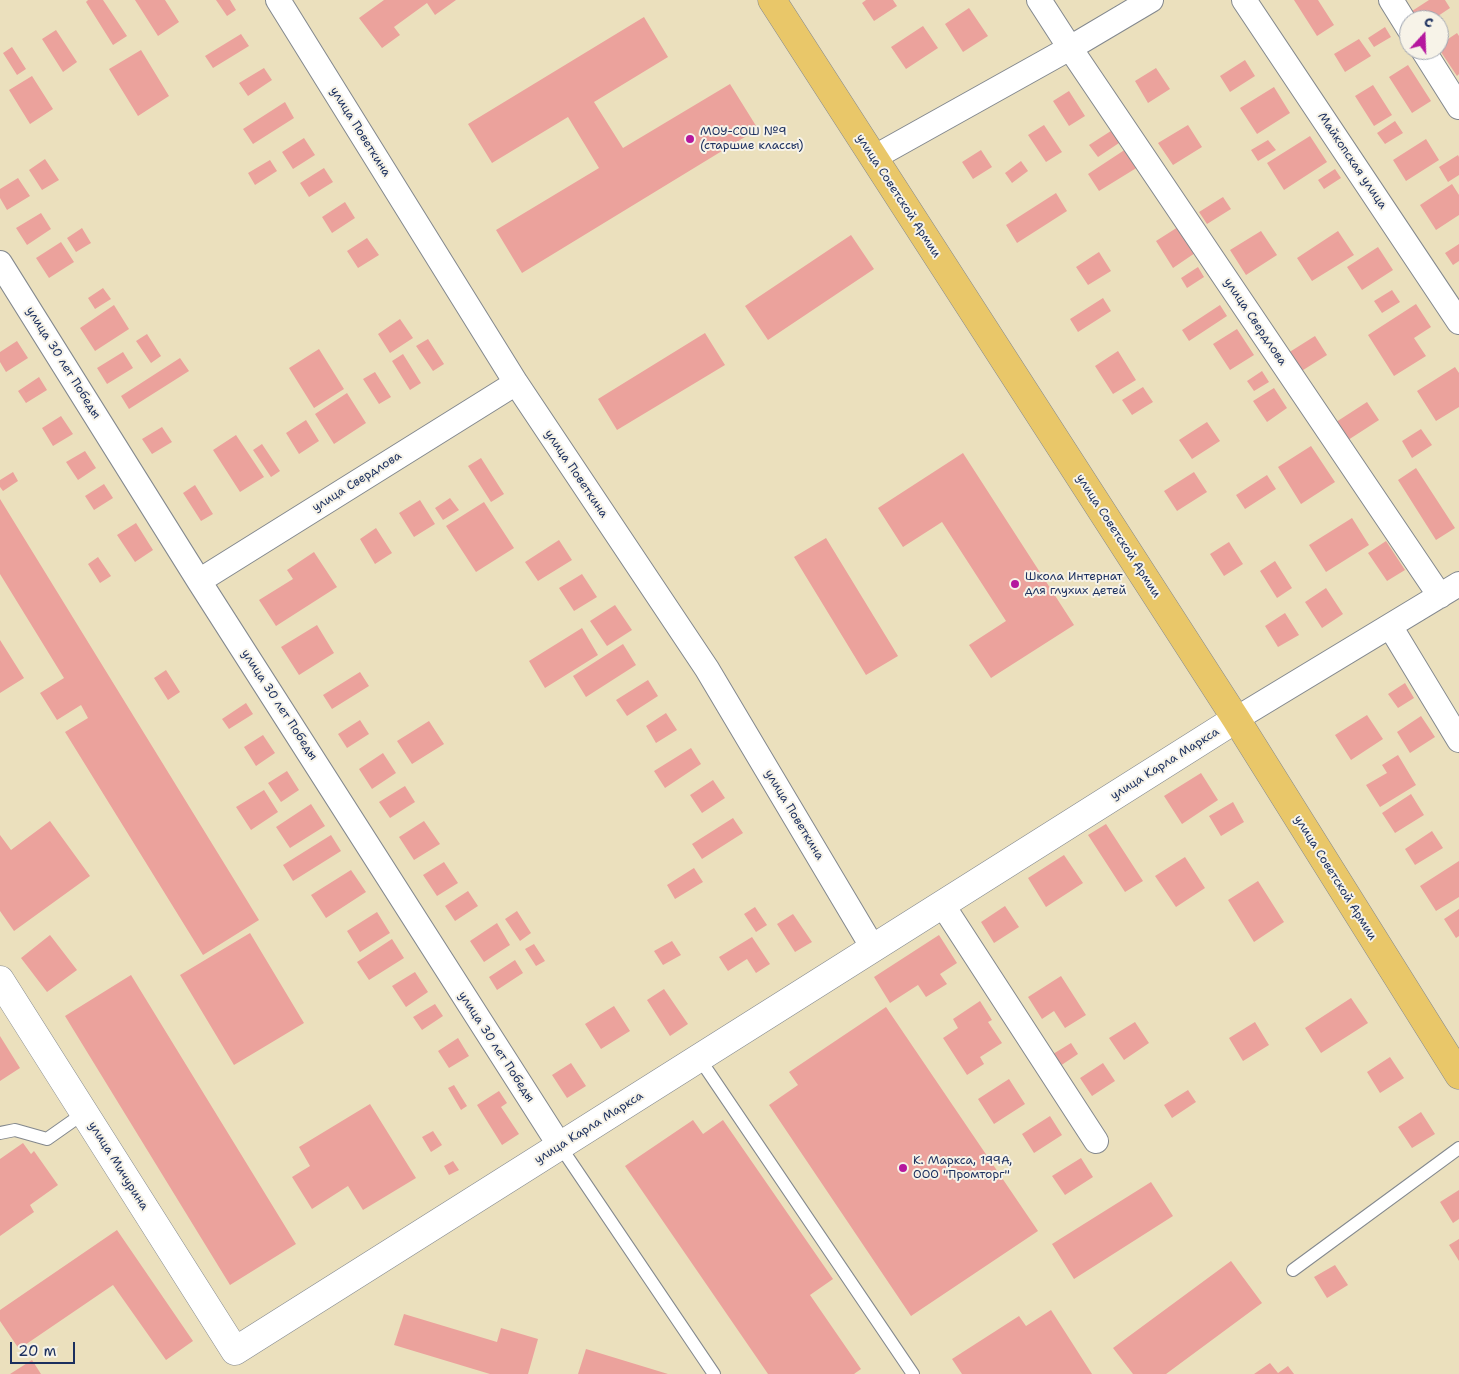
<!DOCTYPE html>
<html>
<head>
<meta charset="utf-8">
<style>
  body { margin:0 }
  #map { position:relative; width:1459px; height:1374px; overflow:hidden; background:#ebe0bd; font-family:"Shantell Sans",sans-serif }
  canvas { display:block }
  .north { position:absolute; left:1399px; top:10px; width:50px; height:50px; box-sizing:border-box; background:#f7f3e8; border:1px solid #9fa5b1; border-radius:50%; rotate:20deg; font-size:14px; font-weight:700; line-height:20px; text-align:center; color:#1b2f5e }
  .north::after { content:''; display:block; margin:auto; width:18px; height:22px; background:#b5179e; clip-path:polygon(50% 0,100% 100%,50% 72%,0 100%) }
  .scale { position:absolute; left:10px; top:1342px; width:65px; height:22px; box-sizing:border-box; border:2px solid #1b2f5e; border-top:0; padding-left:6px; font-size:15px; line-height:18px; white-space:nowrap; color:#1b2f5e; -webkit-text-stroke:4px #f7f3e8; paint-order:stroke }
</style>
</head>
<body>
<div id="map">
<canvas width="1459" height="1374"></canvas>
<div class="north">С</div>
<div class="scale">20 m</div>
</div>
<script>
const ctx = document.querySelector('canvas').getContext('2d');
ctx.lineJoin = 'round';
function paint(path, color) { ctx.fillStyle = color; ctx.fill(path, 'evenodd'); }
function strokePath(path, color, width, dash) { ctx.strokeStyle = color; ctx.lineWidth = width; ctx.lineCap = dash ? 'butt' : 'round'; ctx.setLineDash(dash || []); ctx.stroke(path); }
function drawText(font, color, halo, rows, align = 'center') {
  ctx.font = font + ' "Shantell Sans",sans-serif'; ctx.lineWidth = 4; ctx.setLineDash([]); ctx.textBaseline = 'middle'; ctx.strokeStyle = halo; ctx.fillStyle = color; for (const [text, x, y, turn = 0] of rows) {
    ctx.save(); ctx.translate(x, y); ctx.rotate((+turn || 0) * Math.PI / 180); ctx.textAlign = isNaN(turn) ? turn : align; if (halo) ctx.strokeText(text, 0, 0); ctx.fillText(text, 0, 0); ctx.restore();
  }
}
paint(new Path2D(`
  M88 0H103L127 36 113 45 86 2Z
  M135 0H165L179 22 158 36Z
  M216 0H230L236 10 227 16Z
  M384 0H456L435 15 427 3 394 27 400 35 382 48 359 18Z
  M866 0H893L897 6 874 21 862 3Z
  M1294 0H1318L1334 25 1317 36Z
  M1429 0H1445L1450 8 1432 20H1417L1412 11Z
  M969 8 988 36 963 52 945 24Z
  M644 17 668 57 594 102 623 148 730 84 758 129 522 273 496 230 599 168 568 117 492 163 468 124Z
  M923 26 938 48 906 69 891 47Z
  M1385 27 1391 37 1374 47 1368 38Z
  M56 30 77 62 63 72 42 39Z
  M1457 33 1459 36V74L1457 76 1439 49V45Z
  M241 34 249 46 213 68 205 56Z
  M1359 39 1371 56 1345 72 1334 54Z
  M12 47 26 69 17 75 3 53Z
  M141 50 169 96 138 116 109 69Z
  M1245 60 1255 76 1230 92 1220 76Z
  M1408 65 1431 101 1412 113 1389 77Z
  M264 68 272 80 248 96 239 83Z
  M1156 68 1170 89 1148 103 1135 81Z
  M32 76 53 109 30 124 9 90Z
  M1373 85 1392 115 1374 126 1355 96Z
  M1274 87 1290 113 1257 134 1240 108Z
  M1069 91 1085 116 1069 126 1053 101Z
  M285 102 294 118 253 144 243 129Z
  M1395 121 1403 133 1385 144 1377 133Z
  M1044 125 1062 152 1046 162 1028 135Z
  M1188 125 1202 147 1173 165 1158 143Z
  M1114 129 1122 141 1098 157 1089 145Z
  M1310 136 1327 162 1284 190 1267 163Z
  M304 138 315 155 293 169 282 152Z
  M1426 139 1439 160 1406 181 1393 160Z
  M1268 140 1276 150 1258 161 1251 150Z
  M1126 149 1138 167 1099 191 1088 174Z
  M981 150 992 167 973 179 962 162Z
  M1458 155 1459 157V175L1448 182 1439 167Z
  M45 159 59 180 42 190 29 170Z
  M270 160 277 171 255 185 248 173Z
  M1021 161 1028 171 1012 183 1005 173Z
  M324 168 333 182 309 197 300 183Z
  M1335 169 1341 178 1324 189 1318 180Z
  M18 178 30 196 7 210 0 198V189Z
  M1452 184 1459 195V215L1436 230 1420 205Z
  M1056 193 1067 211 1017 243 1006 225Z
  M1223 197 1231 209 1207 224 1199 212Z
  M345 202 355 218 332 233 322 217Z
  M41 213 51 229 27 245 16 228Z
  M1178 227 1195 253 1173 268 1156 241Z
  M82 228 91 243 76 252 67 238Z
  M1261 231 1277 255 1246 275 1230 250Z
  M1338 231 1354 255 1312 281 1297 258Z
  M851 235 874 269 768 340 745 306Z
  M367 238 379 255 358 268 347 251Z
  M61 242 74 262 49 278 36 258Z
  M1459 244V261L1453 265 1445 253Z
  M1378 247 1393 270 1362 290 1347 267Z
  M1099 252 1111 271 1088 285 1076 267Z
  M1198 267 1204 277 1187 288 1181 278Z
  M103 288 111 299 95 309 88 298Z
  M1392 290 1400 302 1382 313 1374 301Z
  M1103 298 1111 311 1078 332 1070 319Z
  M1416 304 1431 327 1414 338 1426 356 1394 376 1368 335Z
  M114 305 129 329 95 351 80 328Z
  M1220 305 1227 316 1189 341 1182 330Z
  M400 319 413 338 390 353 378 334Z
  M1237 329 1254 355 1230 370 1213 344Z
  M705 333 725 365 617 430 598 399Z
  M147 334 161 356 151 363 136 341Z
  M1315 336 1327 355 1300 372 1288 353Z
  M428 339 444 364 433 371 416 346Z
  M17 341 28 358 6 372 0 362V352Z
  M319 349 344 389 314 408 289 368Z
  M1118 351 1136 380 1113 394 1095 366Z
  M123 352 133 368 107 384 97 368Z
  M403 354 421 383 410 390 392 361Z
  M180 358 189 371 129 409 121 396Z
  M1455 367 1459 373V407L1436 421 1417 391Z
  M1262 371 1269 382 1254 391 1247 381Z
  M375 372 391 397 379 404 363 379Z
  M39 377 47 390 26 403 18 391Z
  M1143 387 1153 402 1132 415 1122 400Z
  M1274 388 1287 408 1267 422 1253 401Z
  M347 393 366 423 334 444 315 414Z
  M1367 402 1379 420 1345 442 1333 424Z
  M61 416 73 434 53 446 42 428Z
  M306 420 319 441 299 454 286 433Z
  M1207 422 1220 441 1192 459 1179 440Z
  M162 427 172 442 152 454 142 439Z
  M1421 429 1432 445 1412 458 1402 441Z
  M236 435 264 477 240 492 213 450Z
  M262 444 280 471 271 477 253 450Z
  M1311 446 1335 482 1301 504 1278 467Z
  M85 451 96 468 78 480 66 462Z
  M963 453 1074 625 991 678 969 645 1006 621 942 522 903 547 878 508Z
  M481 458 504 494 491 502 468 466Z
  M1416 468 1455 528 1436 540 1398 480Z
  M13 472 18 481 3 491 0 487V480Z
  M1194 472 1207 492 1177 511 1164 491Z
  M1267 475 1276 489 1245 509 1236 495Z
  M104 484 113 498 94 510 85 496Z
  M195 485 213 514 201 521 183 493Z
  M450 498 459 510 443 520 435 508Z
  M0 499 259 920 203 955 65 732 88 718 81 705 57 720 40 693 64 678 0 574Z
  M420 500 435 524 414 537 399 513Z
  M484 502 514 548 476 572 446 526Z
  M1352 518 1369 545 1326 572 1309 545Z
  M136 523 153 550 135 562 117 535Z
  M376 528 392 553 375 564 360 539Z
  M826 538 898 656 866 675 794 557Z
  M559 540 572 560 538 581 525 562Z
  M1386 541 1405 570 1387 581 1368 553Z
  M1229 542 1243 564 1224 576 1210 554Z
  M314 552 337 587 276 626 259 600 293 579 287 570Z
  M98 557 111 576 100 583 88 564Z
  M1275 561 1292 588 1277 598 1260 571Z
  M582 574 597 597 574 611 559 588Z
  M1326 588 1343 614 1322 628 1305 602Z
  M615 605 632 630 607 646 590 621Z
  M1285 613 1299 635 1278 647 1265 626Z
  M317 625 334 653 299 675 281 647Z
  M582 628 598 655 545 688 529 661Z
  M0 640 24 678 0 693Z
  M623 644 636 665 586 697 573 676Z
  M166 670 180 692 168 700 154 678Z
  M360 672 369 686 332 709 323 695Z
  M648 680 658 696 627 716 616 700Z
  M1405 683 1414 698 1398 708 1388 694Z
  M246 703 253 714 229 729 222 719Z
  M666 713 677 730 656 743 646 726Z
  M1367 715 1383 739 1351 760 1335 735Z
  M1421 716 1435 737 1410 753 1397 732Z
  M360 720 369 734 347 748 338 734Z
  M429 721 444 744 412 764 397 741Z
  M263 735 275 753 256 766 244 747Z
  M691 748 701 764 665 788 654 771Z
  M383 753 396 773 372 789 359 769Z
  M1398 755 1416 785 1380 807 1366 785 1387 773 1382 765Z
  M287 771 299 790 281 802 268 783Z
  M1201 773 1218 800 1182 824 1164 796Z
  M713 780 725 798 702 813 690 795Z
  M405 786 415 802 390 818 379 802Z
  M264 790 278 812 251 830 236 807Z
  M1411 794 1424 815 1395 833 1382 813Z
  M1233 802 1244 822 1221 836 1209 816Z
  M311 804 325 826 290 848 276 827Z
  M733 818 743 833 702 859 692 844Z
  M50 821 90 876 14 931 0 911V835L11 850Z
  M424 821 440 844 414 860 399 837Z
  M1106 824 1143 881 1125 892 1088 835Z
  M1432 831 1443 848 1415 865 1405 849Z
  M331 835 341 851 293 881 283 865Z
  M1064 855 1083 883 1046 907 1028 878Z
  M1185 857 1205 888 1176 907 1155 876Z
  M1459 861V897L1436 911 1420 886Z
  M444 862 458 883 437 896 423 875Z
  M694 868 703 882 675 899 667 885Z
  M351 870 366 892 326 918 311 895Z
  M1258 881 1284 922 1254 942 1228 900Z
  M468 891 478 906 455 921 445 906Z
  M1005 906 1019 927 994 943 981 922Z
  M755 907 767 925 756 932 744 914Z
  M1459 909V936L1456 938 1444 919Z
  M517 911 531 933 520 941 505 919Z
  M377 912 390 933 360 952 347 931Z
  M793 914 812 942 795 952 777 924Z
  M497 923 510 945 484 962 470 941Z
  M250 933 304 1023 234 1065 180 975Z
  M50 935 77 970 47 992 21 958Z
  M939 935 957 963 940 974 947 984 926 997 918 985 890 1003 874 977Z
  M752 937 770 964 756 973 747 959 728 971 719 957Z
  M392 939 404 958 369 980 357 962Z
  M672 941 681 955 663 965 654 951Z
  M534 944 545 961 536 966 525 949Z
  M515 960 523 973 497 990 489 977Z
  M415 972 428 992 406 1007 392 986Z
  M131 975 296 1244 230 1285 65 1016Z
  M1061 976 1086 1015 1065 1028 1054 1011 1042 1019 1028 997Z
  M664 989 688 1024 670 1036 647 1000Z
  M1351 998 1368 1023 1321 1053 1305 1028Z
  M980 1001 992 1020 988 1022 1002 1043 980 1057 984 1064 967 1075 943 1038 958 1028 953 1019Z
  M435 1004 443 1016 422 1030 413 1017Z
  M614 1006 630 1031 601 1049 585 1024Z
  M886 1007 1038 1231 911 1316 769 1105 798 1085 789 1072Z
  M1135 1022 1149 1043 1124 1060 1109 1038Z
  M1255 1022 1269 1045 1243 1061 1229 1038Z
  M0 1036 20 1068 0 1081Z
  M458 1038 469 1056 449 1068 438 1051Z
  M1071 1043 1078 1054 1060 1066 1053 1054Z
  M1390 1057 1404 1078 1380 1093 1367 1072Z
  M571 1063 586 1086 567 1098 552 1075Z
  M1103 1063 1115 1081 1092 1096 1080 1078Z
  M1009 1079 1025 1104 994 1124 978 1099Z
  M454 1085 467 1106 461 1110 448 1088Z
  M1188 1090 1196 1102 1172 1118 1164 1105Z
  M499 1091 507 1103 501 1107 519 1134 502 1145 477 1105Z
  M370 1104 416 1178 363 1210 348 1186 312 1209 292 1177 310 1166 299 1147Z
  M1421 1112 1435 1134 1412 1148 1398 1127Z
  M1050 1116 1062 1135 1034 1153 1022 1134Z
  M693 1120 703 1134 723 1120 833 1279 810 1295 861 1369 854 1374H768L625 1166Z
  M433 1131 442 1145 431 1152 422 1137Z
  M23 1143 31 1154 34 1151 58 1185 30 1205 34 1212 0 1236V1159Z
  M1081 1158 1093 1177 1065 1195 1052 1176Z
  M453 1161 459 1170 449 1175 444 1166Z
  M1151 1182 1173 1216 1074 1279 1052 1244Z
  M1459 1190V1219L1453 1223 1440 1202Z
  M117 1230 193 1341 166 1360 113 1285 19 1349 0 1321V1310Z
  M1459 1239V1261L1449 1245Z
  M1231 1261 1262 1303 1166 1374H1133L1113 1348Z
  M1335 1265 1348 1285 1327 1298 1314 1277Z
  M1051 1310 1092 1374H962L952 1359 1019 1316 1026 1326Z
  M404 1314 497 1342 501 1328 538 1339 528 1374H490L394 1345Z
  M586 1349 668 1374H578Z
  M32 1360 41 1374H10Z
  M1270 1363 1278 1373 1288 1366 1294 1374H1254Z`), '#eba29c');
const service = new Path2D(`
  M699 1058 913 1374
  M0 1133 15 1130 47 1139 84 1113
  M560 1146 714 1374
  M1293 1270 1459 1148`);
const minor = new Path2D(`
  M278 0 516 383 707 669 873 948
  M1039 0 1070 48 1440 596
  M1244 0 1459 322
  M1391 0 1409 29
  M1423 50 1459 107
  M873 158 1070 48 1151 0
  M0 263 199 581 560 1146
  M199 581 516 383
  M1390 626 1459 740
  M1236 719 1459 584
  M942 904 1096 1141`);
const tertiary = new Path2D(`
  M0 980 235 1351 1236 719`);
const primary = new Path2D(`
  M772 0 1236 719 1459 1075`);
strokePath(service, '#83888e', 14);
strokePath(minor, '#83888e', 26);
strokePath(tertiary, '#83888e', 29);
strokePath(primary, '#83888e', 29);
strokePath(service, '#fff', 12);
strokePath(minor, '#fff', 24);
strokePath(tertiary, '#fff', 28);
strokePath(primary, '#e9c769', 28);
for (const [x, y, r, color] of [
  [690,139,5,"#b5179e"],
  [1015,584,5,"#b5179e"],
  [903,1168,5,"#b5179e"]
]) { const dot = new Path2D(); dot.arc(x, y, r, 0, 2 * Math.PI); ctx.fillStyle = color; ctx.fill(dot); strokePath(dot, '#f7f3e8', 2); }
drawText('12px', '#1b2f5e', '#f7f3e8', [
  ["улица Поветкина",360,132,58],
  ["Майкопская улица",1352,161,56],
  ["улица Советской Армии",898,196,57],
  ["улица Свердлова",1255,322,56],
  ["улица 30 лет Победы",63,363,58],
  ["улица Поветкина",576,474,56],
  ["улица Свердлова",357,482,-32],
  ["улица Советской Армии",1118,536,57],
  ["улица 30 лет Победы",279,705,57],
  ["улица Карла Маркса",1165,764,-32],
  ["улица Поветкина",794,815,59],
  ["улица Советской Армии",1335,878,58],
  ["улица 30 лет Победы",496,1047,57],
  ["улица Карла Маркса",589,1128,-32],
  ["улица Мичурина",118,1166,58]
]);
drawText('12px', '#1b2f5e', '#f7f3e8', [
  ["МОУ-СОШ №9",700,132],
  ["(старшие классы)",700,146],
  ["Школа Интернат",1025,577],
  ["для глухих детей",1025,591],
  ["К. Маркса, 199А,",913,1161],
  ["ООО \"Промторг\"",913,1175]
], 'left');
</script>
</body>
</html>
